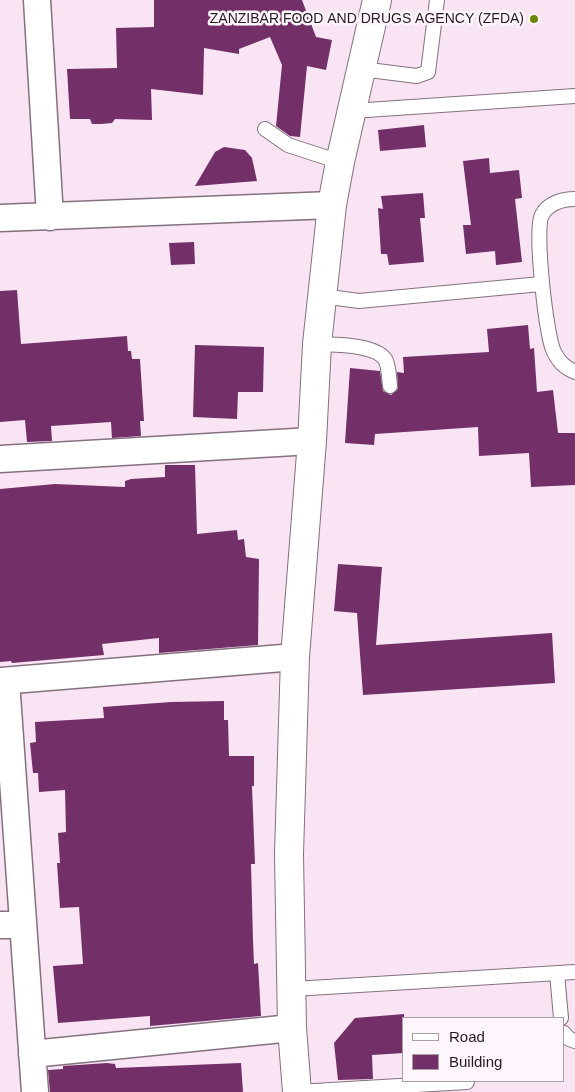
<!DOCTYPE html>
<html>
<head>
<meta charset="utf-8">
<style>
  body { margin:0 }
  #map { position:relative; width:575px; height:1092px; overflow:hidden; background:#f9e4f4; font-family:Arial,sans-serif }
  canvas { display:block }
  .legend { position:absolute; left:402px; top:1017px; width:162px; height:65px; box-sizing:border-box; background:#fef6fc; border:1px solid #a69fa4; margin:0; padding:6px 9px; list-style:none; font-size:15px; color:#231c21 }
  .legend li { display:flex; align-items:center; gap:10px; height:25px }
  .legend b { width:25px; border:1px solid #a69fa4 }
</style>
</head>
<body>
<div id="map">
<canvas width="575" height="1092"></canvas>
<ul class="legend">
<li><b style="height:6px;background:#fff"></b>Road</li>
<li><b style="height:14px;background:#722f68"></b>Building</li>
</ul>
</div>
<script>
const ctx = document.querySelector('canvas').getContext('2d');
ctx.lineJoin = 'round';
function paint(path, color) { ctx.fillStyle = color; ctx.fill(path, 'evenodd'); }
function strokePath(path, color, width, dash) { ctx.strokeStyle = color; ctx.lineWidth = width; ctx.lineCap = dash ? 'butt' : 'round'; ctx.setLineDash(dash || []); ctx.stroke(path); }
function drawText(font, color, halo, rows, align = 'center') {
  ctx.font = font + ' Arial,sans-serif'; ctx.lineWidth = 5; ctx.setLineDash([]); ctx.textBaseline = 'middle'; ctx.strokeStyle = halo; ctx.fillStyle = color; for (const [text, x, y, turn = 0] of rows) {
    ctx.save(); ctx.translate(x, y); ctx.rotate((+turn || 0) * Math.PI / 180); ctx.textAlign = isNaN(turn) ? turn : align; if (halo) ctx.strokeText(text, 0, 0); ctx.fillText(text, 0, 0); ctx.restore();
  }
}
paint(new Path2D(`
  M154 0H302L316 37 332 40 326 70 307 66 300 137 290 136 276 126 282 65 270 37 239 49V54L204 48 203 95 151 89 152 120 115 119 112 123 101 124H92L90 119H70L67 69 117 68 116 28 154 27Z
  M424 125 426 147 380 151 378 130Z
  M224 147 245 150 252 158 257 181 195 186 215 152Z
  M489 158 490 173 519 170 522 198 515 199 522 262 496 265 495 251 466 254 463 225H471L463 161Z
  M423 193 425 218H420L424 262 389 265 387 254H381L378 208 383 209 381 196Z
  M194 242 195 264 171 265 169 243Z
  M17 290 21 344 127 336 128 351H131L132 359H140L144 421H140L141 436 112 438 111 422 51 426 52 441 27 442 25 420 0 422V291Z
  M528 325 530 349 534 348 537 392 553 390 558 433H575V485L531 487 529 453 479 456 478 427 375 434 374 445 345 443 350 368 380 371 383 391 391 395 398 389 397 372 404 373 403 357 489 352 487 329Z
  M195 345 264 347 263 392H238L237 419 193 417Z
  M165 465H195L197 534 237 530 238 540 244 539 246 557 259 559 258 645 159 653V638L102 644 104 655 12 663 11 661 0 662V489L55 484 125 487V481L131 479 165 477Z
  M338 564 382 567 376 645 552 633 555 683 363 695 357 613 334 611Z
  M224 701V720H228L229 756H254V786H252L255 864H251L253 940 254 964 258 963 261 1016 150 1026V1016L58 1023 53 966 83 964 79 907 60 908 57 863H60L58 833 66 832 65 790 39 792 38 773H33L30 743 36 742 35 722 104 718 103 707 171 702Z
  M404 1014V1053L372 1055 373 1079 338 1080 334 1043 355 1018Z
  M107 1063 115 1064 116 1068 241 1063 243 1092H50L48 1070 63 1069V1066Z`), '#722f68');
const service = new Path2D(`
  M361 69 417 76 428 72 437 0
  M352 111 575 96
  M265 129 288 145 340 162
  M575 199C563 199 548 203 542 215 534 228 546 336 554 352 559 362 564 367 575 372
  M322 296 359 301 541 284
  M317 344C335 345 374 344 385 359 389 365 389 378 390 386
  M557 973 561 1018
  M293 989 575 972
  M564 1033 569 1039 575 1041
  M297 1092 467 1082`);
const minor = new Path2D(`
  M37 0 50 217
  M0 218 332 205
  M0 459 312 441
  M0 681 295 657
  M6 681 35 1092
  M0 925H23
  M32 1054 292 1028`);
const tertiary = new Path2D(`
  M297 1092 292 1028 289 854 295 657 312 441 317 344 332 205 340 162 377 0`);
strokePath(service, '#83717f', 16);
strokePath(minor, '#83717f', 29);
strokePath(tertiary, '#83717f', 30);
strokePath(service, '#fff', 14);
strokePath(minor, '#fff', 26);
strokePath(tertiary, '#fff', 28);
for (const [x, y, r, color] of [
  [534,19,5,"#698700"]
]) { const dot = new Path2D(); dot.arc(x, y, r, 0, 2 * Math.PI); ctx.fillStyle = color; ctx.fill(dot); strokePath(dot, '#fef6fc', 2); }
drawText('14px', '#231c21', '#fef6fc', [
  ["ZANZIBAR FOOD AND DRUGS AGENCY (ZFDA)",524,19]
], 'right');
</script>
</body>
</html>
